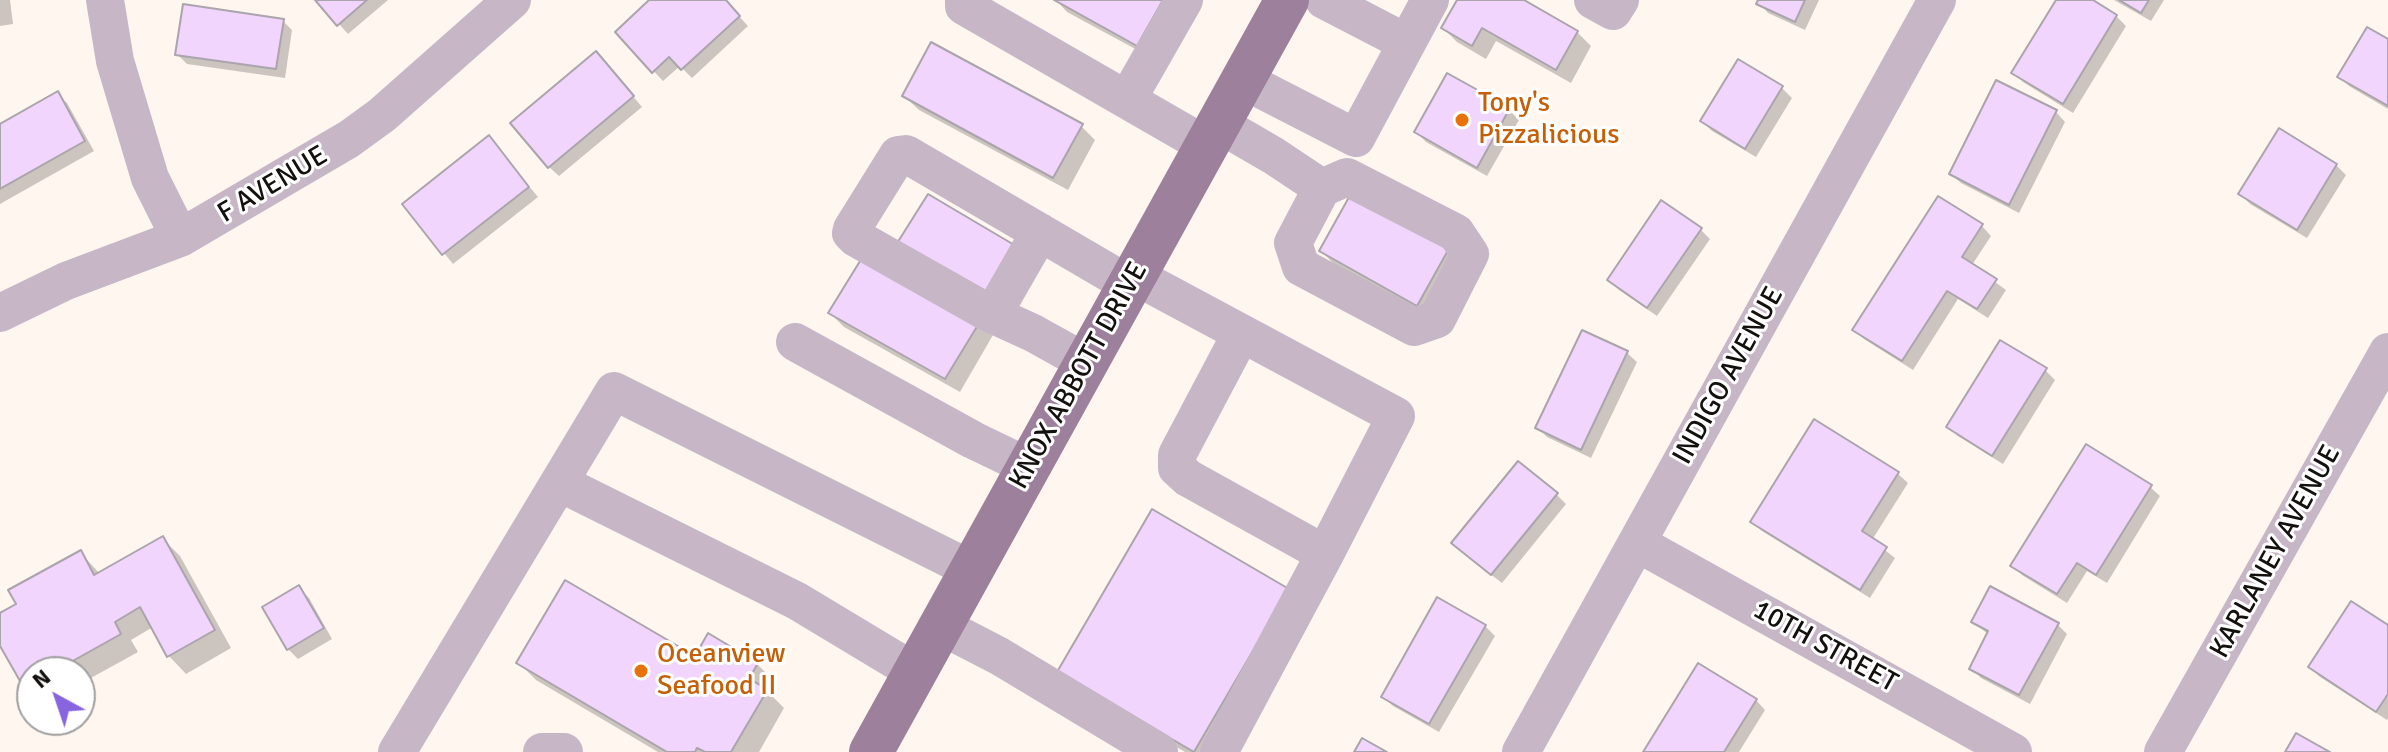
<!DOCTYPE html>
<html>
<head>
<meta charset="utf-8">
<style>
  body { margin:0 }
  #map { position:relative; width:2388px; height:752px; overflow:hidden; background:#fff6ef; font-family:Signika,sans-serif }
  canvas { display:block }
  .north { position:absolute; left:16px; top:656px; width:80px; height:80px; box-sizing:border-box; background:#fff; border:2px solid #a19f9f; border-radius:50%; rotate:320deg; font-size:22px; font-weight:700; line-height:32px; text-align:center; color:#13100e }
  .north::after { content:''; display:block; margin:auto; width:28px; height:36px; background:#8864df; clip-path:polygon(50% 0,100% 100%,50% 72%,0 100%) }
</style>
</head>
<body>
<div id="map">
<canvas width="2388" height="752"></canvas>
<div class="north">N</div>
</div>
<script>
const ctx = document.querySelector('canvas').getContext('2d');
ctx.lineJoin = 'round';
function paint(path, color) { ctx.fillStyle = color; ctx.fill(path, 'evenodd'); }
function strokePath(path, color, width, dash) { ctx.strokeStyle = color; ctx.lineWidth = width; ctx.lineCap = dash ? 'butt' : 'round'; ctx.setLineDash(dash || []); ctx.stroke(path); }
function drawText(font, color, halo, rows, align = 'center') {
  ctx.font = font + ' Signika,sans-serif'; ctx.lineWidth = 6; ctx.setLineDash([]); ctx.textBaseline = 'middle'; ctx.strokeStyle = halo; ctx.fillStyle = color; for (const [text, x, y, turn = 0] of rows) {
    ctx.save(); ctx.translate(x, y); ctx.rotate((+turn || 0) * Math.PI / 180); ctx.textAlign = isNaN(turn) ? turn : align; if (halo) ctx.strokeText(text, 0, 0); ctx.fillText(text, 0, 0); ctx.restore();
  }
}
paint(new Path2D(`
  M0 0H10L13 24 0 26Z
  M318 0H388L348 34Z
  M652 0H724L748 26 692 78 680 66 663 81 617 32Z
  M1056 0H1184L1152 58 1067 12Z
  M1459 0H1522L1577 32 1591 46 1571 83 1496 41 1486 59 1457 42 1443 28Z
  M1760 0H1819L1805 30 1768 13 1759 3Z
  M2058 0H2089L2116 16 2126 26 2073 113 2023 82 2014 72Z
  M2114 0H2164L2151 21Z
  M283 21 292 30 285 78 187 64 177 54Z
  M2388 42V109L2349 86 2340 77Z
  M1739 62 1782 88 1792 98 1756 157 1712 131 1702 121Z
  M606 64 642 107 559 176 549 167Z
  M1447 76 1509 110 1519 120 1487 176 1426 142 1416 132Z
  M57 94 67 103 94 151 0 204V126Z
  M904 96 1081 126 1095 140 1068 190 919 110Z
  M2056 112 2065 122 2019 213 1961 183 1951 174Z
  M2280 131 2336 165 2346 175 2307 238 2250 204 2241 194Z
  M489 138 538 197 453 264 404 204Z
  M1354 193 1464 261 1431 319 1335 265 1321 251Z
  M1982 226 1991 236 1972 265 2006 290 1988 318 1958 299 1913 370 1864 339 1855 329Z
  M1700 229 1710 239 1657 316 1619 290 1609 280Z
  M866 256 993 335 960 392 844 327 830 313Z
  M1627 353 1637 362 1591 458 1547 437 1538 428Z
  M2045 370 2055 380 2003 464 1958 436 1948 427Z
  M1898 474 1908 483 1872 540 1895 558 1870 598 1762 531 1752 522Z
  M2150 487 2160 496 2107 583 2087 571 2067 603 2022 575 2013 566Z
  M1556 494 1566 504 1502 583 1463 553Z
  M163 539 180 556 231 648 186 674 169 656 153 627 131 640 138 652 80 684V672H32V694L25 687 0 641V615L19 605 80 552 100 574Z
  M299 588 309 598 332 639 298 659 288 649Z
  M1288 591 1221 752H1185L1077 689Z
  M1973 622 2057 624 2067 634 2030 704 1981 678 1971 668 1989 635Z
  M1485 626 1495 636 1439 732 1393 706 1383 697Z
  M2388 628V718L2387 720 2320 677 2310 667Z
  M695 658 757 664 775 682 768 692 784 708 759 752H658L536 680 519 663Z
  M1756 700 1765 710 1739 752H1645Z`), '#0003');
const building = new Path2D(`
  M315 0H367L337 26Z
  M649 0H726L740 16 681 70 669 57 652 73 615 32Z
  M1054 0H1163L1137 46Z
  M1457 0H1524L1578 31 1556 70 1482 28 1472 46 1441 28Z
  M1758 0H1805L1795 22 1756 4Z
  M2056 0H2093L2117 15 2063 104 2011 73Z
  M2119 0H2149L2141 13Z
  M183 4 284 19 276 69 175 55Z
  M2367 27 2388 39V106L2337 77Z
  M931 42 1083 124 1053 178 902 96Z
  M596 51 634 96 548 168 510 123Z
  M1738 59 1783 86 1745 149 1700 121Z
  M1447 73 1510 108 1477 168 1414 132Z
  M1996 80 2057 110 2009 205 1949 174Z
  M58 91 85 141 0 189V124Z
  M2279 128 2337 164 2297 230 2238 194Z
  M489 135 529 187 442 255 402 204Z
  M1353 190 1451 245 1417 306 1319 251Z
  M928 194 1016 246 982 301 894 248Z
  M1938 196 1983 224 1962 257 1997 279 1977 309 1947 291 1902 361 1852 330Z
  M1661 200 1702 228 1647 308 1607 280Z
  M865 253 981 320 945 379 828 313Z
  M1582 330 1628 351 1581 450 1535 428Z
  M2000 340 2047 368 1992 456 1946 427Z
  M1814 419 1899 472 1862 531 1887 547 1860 590 1750 522Z
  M2086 444 2152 485 2096 575 2077 563 2057 594 2010 566Z
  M1518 461 1558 493 1491 575 1451 543Z
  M1152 509 1289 589 1194 752 1057 672Z
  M163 536 215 630 167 657 140 607 115 622 121 634 53 672H32V684L24 688 0 646V613L16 604 8 590 81 550 94 575Z
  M565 580 695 656 708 633 758 663 749 679 768 689 731 752H705L697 748 695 752H667L516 663Z
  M299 585 324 628 287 650 262 607Z
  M1990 586 2059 623 2019 695 1969 669 1988 631 1971 622Z
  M1437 597 1486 625 1429 724 1381 697Z
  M2351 601 2388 625V694L2376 712 2308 667Z
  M1698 663 1757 699 1724 752H1643Z
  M2296 733 2330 752H2285Z
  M1362 738 1387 752H1354Z`);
paint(building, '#f1d5fd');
strokePath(building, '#aaa4ac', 2);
strokePath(new Path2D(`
  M105 0 115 61 150 178 180 238
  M964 0V6L1207 146
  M1324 0 1407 43
  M1593 0 1613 11 1620 0
  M1243 80 1356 138 1430 0
  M1127 100 1184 0
  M1219 124 1274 156 1322 188
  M1347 177 1456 233 1470 254 1437 319 1414 327 1301 267 1293 243 1322 188Z
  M1135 276 1396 416 1325 554
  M0 313 66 281 180 238 349 139 382 115 512 0
  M993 314 1040 232
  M795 342 973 440 1029 467
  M1087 363 1033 333 987 312 856 238 851 233 852 229 898 155 906 154 1130 285
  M560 483 797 601 915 672
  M1637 543 2013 752
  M941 626 999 656 1159 752
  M397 752 614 391 972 570
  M542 752H564
  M1219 752 1325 554 1188 478 1177 468V455L1241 334
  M1521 752 1937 0
  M2163 752 2388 352`), '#c7b7c6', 38);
strokePath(new Path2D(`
  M871 752 1287 0`), '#9d819c', 44);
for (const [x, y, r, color] of [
  [1462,120,8,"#e8710a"],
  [641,671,8,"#e8710a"]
]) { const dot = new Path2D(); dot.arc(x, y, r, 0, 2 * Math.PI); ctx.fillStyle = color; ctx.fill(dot); strokePath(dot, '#fff', 3); }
drawText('28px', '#c56008', '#fff', [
  ["Tony's",1478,104],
  ["Pizzalicious",1478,136],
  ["Oceanview",657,655],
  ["Seafood II",657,687]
], 'left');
drawText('28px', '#13100e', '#fff', [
  ["F AVENUE",273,185,-31],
  ["KNOX ABBOTT DRIVE",1079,376,-61],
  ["INDIGO AVENUE",1729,376,-61],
  ["KARLANEY AVENUE",2276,552,-61],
  ["10TH STREET",1825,647,29]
]);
</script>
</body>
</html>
